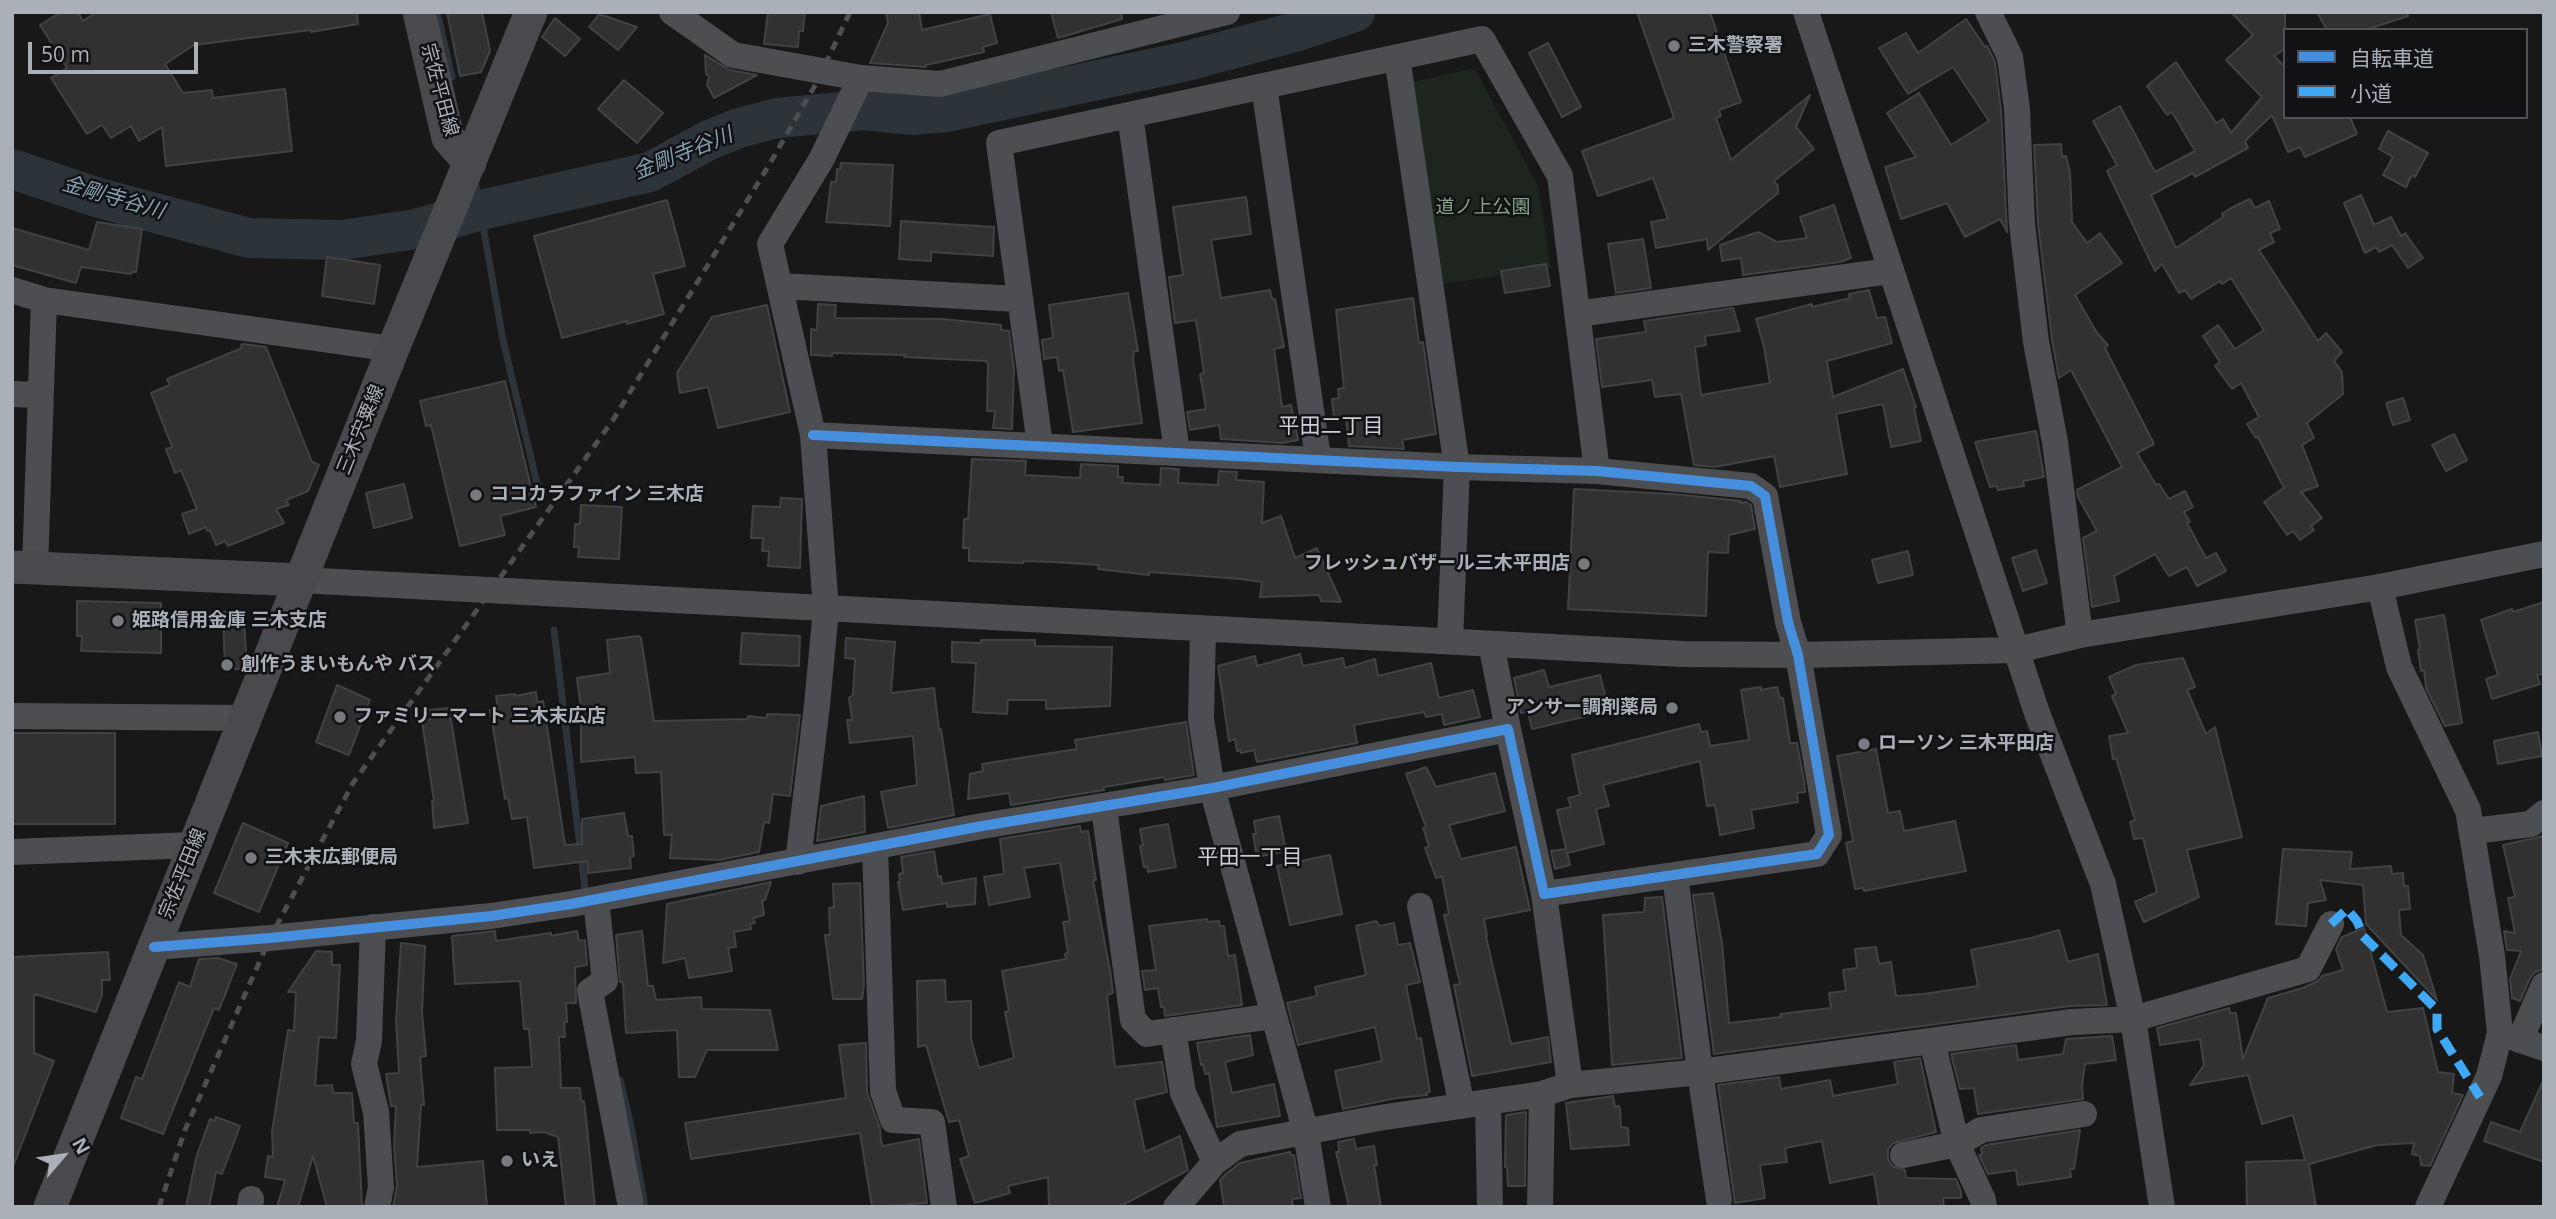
<!DOCTYPE html>
<html>
<head>
<meta charset="utf-8">
<style>
  body { margin:0 }
  #map { position:relative; width:2556px; height:1219px; overflow:hidden; background:#181818; font-family:"Open Sans","Noto Sans JP",sans-serif }
  canvas { display:block }
  .frame { position:absolute; inset:0; border:14px solid #aab0b8; pointer-events:none }
  .legend { position:absolute; left:2283px; top:28px; width:245px; height:91px; box-sizing:border-box; background:#121214; border:2px solid #4f5156; margin:0; padding:9px 12px; list-style:none; font-size:21px; color:#aab0b8 }
  .legend li { display:flex; align-items:center; gap:14px; height:35px }
  .legend b { width:35px; border:2px solid #4f5156 }
  .north { position:absolute; left:28px; top:1121px; width:70px; height:70px; -webkit-text-stroke:5px #121214; paint-order:stroke; rotate:61deg; font-size:19px; font-weight:700; line-height:28px; text-align:center; color:#aab0b8 }
  .north::after { content:''; display:block; margin:auto; width:24px; height:32px; background:#aab0b8; clip-path:polygon(50% 0,100% 100%,50% 72%,0 100%) }
  .scale { position:absolute; left:28px; top:42px; width:170px; height:32px; box-sizing:border-box; border:4px solid #aab0b8; border-top:0; padding-left:9px; font-size:21px; line-height:24px; white-space:nowrap; color:#aab0b8; -webkit-text-stroke:5px #121214; paint-order:stroke }
</style>
</head>
<body>
<div id="map">
<canvas width="2556" height="1219"></canvas>
<div class="frame"></div>
<ul class="legend">
<li><b style="height:9px;background:#468fdf"></b>自転車道</li>
<li><b style="height:9px;background:#3fa9f5"></b>小道</li>
</ul>
<div class="north">N</div>
<div class="scale">50 m</div>
</div>
<script>
const ctx = document.querySelector('canvas').getContext('2d');
ctx.lineJoin = 'round';
function paint(path, color) { ctx.fillStyle = color; ctx.fill(path, 'evenodd'); }
function strokePath(path, color, width, dash) { ctx.strokeStyle = color; ctx.lineWidth = width; ctx.lineCap = dash ? 'butt' : 'round'; ctx.setLineDash(dash || []); ctx.stroke(path); }
function drawText(font, color, halo, rows, align = 'center') {
  ctx.font = font + ' "Open Sans","Noto Sans JP",sans-serif'; ctx.lineWidth = 5; ctx.setLineDash([]); ctx.textBaseline = 'middle'; ctx.strokeStyle = halo; ctx.fillStyle = color; for (const [text, x, y, turn = 0] of rows) {
    ctx.save(); ctx.translate(x, y); ctx.rotate((+turn || 0) * Math.PI / 180); ctx.textAlign = isNaN(turn) ? turn : align; if (halo) ctx.strokeText(text, 0, 0); ctx.fillText(text, 0, 0); ctx.restore();
  }
}
paint(new Path2D(`
  M1470 69 1476 71 1538 186 1551 268 1437 285 1413 82Z`), '#1e251f');
strokePath(new Path2D(`
  M437 12 452 77
  M476 186 503 340 539 492
  M554 630 586 897
  M620 1080 631 1126 645 1207`), '#2c343a', 7);
strokePath(new Path2D(`
  M12 169 99 198 249 238 342 240 416 229 481 210 650 172 709 140 739 128 777 118 863 110 913 115 947 112 1183 62 1295 32 1355 12`), '#2c343a', 40);
const building = new Path2D(`
  M61 12H78L83 21 97 12H357L358 24 311 32V30L194 45 165 64 183 93 212 90 213 98 285 89 292 151 166 166 162 127 139 141 131 126 111 138 102 125 87 134 51 78 67 68 40 25Z
  M447 12H482L490 51 481 72 460 76Z
  M768 12H805L803 31H799L798 47 764 44Z
  M886 12H919L922 30 990 14 997 43 983 47 984 52 926 65V67L870 63 888 23Z
  M1051 12H1121L1122 19 1058 38Z
  M1637 12H1710L1741 102 1719 110 1721 116 1716 118 1731 160 1810 95 1796 127 1814 149 1774 181 1778 186V193L1708 250 1707 239 1656 248 1651 222 1668 219 1653 178 1598 196 1582 151 1674 118Z
  M2231 12H2285V49L2274 56 2285 67V117H2350L2357 134 2305 157 2300 147 2288 152 2272 115 2245 141 2248 148 2195 177 2193 173 2151 195 2176 248 2223 217 2222 214 2231 208 2250 199 2255 208 2269 201 2280 229 2270 233 2274 242 2259 250 2318 341 2326 333 2342 352 2334 361 2342 372 2343 394 2307 423 2314 438 2302 445 2318 486 2301 492 2322 518 2311 526 2314 530 2300 540 2293 531 2287 535 2264 502 2284 488 2258 437 2256 438 2247 424 2259 417 2241 383 2232 389 2215 366 2220 362 2203 336 2218 325 2235 349 2264 330 2231 278 2222 284 2220 281 2191 299 2185 290 2179 293 2162 264 2155 271 2107 171 2117 165 2093 121 2120 106 2155 172 2195 151 2172 112 2167 115 2147 86 2176 62 2216 123 2223 119 2231 133 2262 97 2226 60 2253 35Z
  M2317 12H2407L2408 16 2365 30H2327Z
  M599 14 637 27 618 50 589 27Z
  M555 18 580 39 565 56 542 37Z
  M1966 19 1985 47 1987 46 1995 62 2001 110 2007 232 2000 219 1965 237 1947 203 1901 219 1885 167 1916 157 1887 113 1919 93 1951 145 1989 121 1953 67 1908 94 1879 48 1906 33 1918 53Z
  M1548 43 1581 107 1562 117 1529 53Z
  M705 55 730 70 757 75 714 98 707 85 709 76 706 74Z
  M624 80 663 113 637 143 598 109Z
  M2388 131 2428 153 2415 177 2412 175 2406 187 2383 175 2393 157 2379 149Z
  M2061 144 2062 157 2066 156 2070 172 2072 222 2087 243 2100 233 2122 263 2075 295 2097 333 2108 345 2105 348 2154 444 2137 453 2156 485 2159 484 2169 499 2185 491 2193 507 2184 512 2190 522 2187 523 2206 558 2216 553 2226 571 2197 586 2187 567 2169 576 2155 554 2114 576 2119 601 2092 607 2083 538 2097 531 2078 497 2077 490 2122 467 2071 370 2059 378 2052 340 2038 223 2034 145Z
  M841 163 893 165 890 226 826 222 831 182H836L837 169H840Z
  M2361 195 2374 225 2391 217 2401 236 2405 233 2423 258 2408 268 2392 245 2379 252 2376 247 2365 253 2344 203Z
  M1246 197 1251 234 1211 240 1221 298 1270 290 1272 299H1275L1284 347 1274 349 1282 407 1291 405 1298 440 1283 443 1221 439 1219 425 1190 430 1187 412 1206 409 1200 374 1204 373 1196 320 1175 323 1169 277 1183 275 1173 207Z
  M667 200 685 266 653 274 664 314 627 324V321L562 338 534 236Z
  M1834 205 1851 258 1840 262 1743 275 1741 258 1722 261 1720 245 1758 232 1777 242 1807 238 1800 217Z
  M901 221 994 227 993 256 931 252V261L899 259Z
  M97 222 142 229 136 272H132L131 274 81 267 76 283 12 265V228L89 250Z
  M1643 239 1651 288 1616 293 1608 244Z
  M327 257 380 265 374 304 322 296Z
  M1546 264 1550 286 1505 293 1501 271Z
  M1869 290 1877 318 1885 317 1892 343 1827 361 1833 397 1903 369 1916 407 1914 408 1921 441 1891 447 1883 404 1836 414 1847 474 1780 487 1774 456 1714 467 1694 465 1681 394 1655 397 1652 380 1602 387 1596 339 1646 332 1644 321 1733 308 1740 331 1705 336 1706 345 1695 347 1701 395 1770 383 1764 347 1756 319 1812 304V307L1850 298 1849 294Z
  M1128 293 1138 351H1134L1133 358 1142 423 1073 432 1063 370 1059 371 1057 357 1044 359 1042 340 1053 338 1049 305Z
  M1413 298 1419 343 1423 342 1436 434 1402 440 1404 449 1349 446 1346 417 1334 418 1332 399 1339 398 1338 389 1344 388 1336 310Z
  M818 304 836 305 835 318 943 319 1001 325V330L1009 331 1014 369 1012 429 993 428 995 411H987L988 364 986 361 904 357 905 355 832 353V356L811 355V329L817 330Z
  M767 305 790 412 718 428 708 387 680 393 677 373 712 317Z
  M244 344 266 347 312 462 319 465 308 491 286 500 289 505 276 509 284 523 228 546 225 541 216 545 210 530 207 531 206 527 189 534 182 514 197 509 181 470 175 473 166 449 172 447 151 393 170 385 167 379 242 348 241 345Z
  M505 381 536 507 500 516 505 535 460 546 431 425 426 426 420 401Z
  M2403 398 2410 420 2393 425 2386 403Z
  M2036 431 2044 477 2023 481 2024 486 1998 490 1997 486 1990 487 1975 442Z
  M2454 434 2467 460 2446 471 2432 445Z
  M972 459 1026 461 1025 475 1080 478 1081 464 1118 466V477H1123L1122 483 1160 485 1161 468 1179 469 1178 483 1218 485 1219 471 1237 472 1236 480 1264 482 1262 523 1281 516 1295 558 1317 548 1341 602 1321 601 1319 595 1260 597 1262 582 1241 579 1149 572V575L1098 569 1099 565 1054 562 1023 561V563L969 561V548H963L964 519H968Z
  M404 484 412 518 374 528 366 493Z
  M1574 489 1673 494 1741 501 1740 503 1746 502 1751 505 1755 529 1729 535 1728 553 1708 552 1706 616 1568 609Z
  M781 498 802 499 800 568 768 566 769 551H762L763 538H751L753 506 780 507Z
  M581 505 622 507 619 559 578 557 579 547H574L575 524H580Z
  M2036 550 2047 583 2023 591 2012 558Z
  M1908 551 1913 575 1878 583 1872 560Z
  M77 601 161 603V653L81 651 82 636H77Z
  M2544 602V674L2537 675 2540 684 2492 699 2486 679 2498 675 2481 620 2512 609 2513 612Z
  M223 612H243L247 663 244 669H225Z
  M2444 615 2462 723 2445 726 2426 688 2424 670 2421 671 2418 650 2420 649 2415 620Z
  M742 633 800 636 799 666 740 664Z
  M638 636 641 638 654 721 747 719 748 716 767 718V714L800 715 790 796 773 794 769 823 764 822 759 852 719 860 670 858 672 835H664L661 772 636 773 635 757 581 762V710L577 678 610 673 607 640Z
  M846 638 895 642 891 693 934 688 939 730 941 729 954 815 888 828 881 792 917 785 913 736 850 743 847 720H852L849 698 853 695 855 659 845 658Z
  M981 640H1035V646L1112 647 1110 706 1046 709V700H1008L1007 714 973 712 976 663 952 662V642L981 643Z
  M1300 654 1303 666 1343 658 1345 668 1375 659 1378 676 1431 663 1439 698 1473 690 1480 717 1444 725 1442 714 1426 717 1424 712 1354 725 1357 743 1257 762 1254 750 1241 753 1240 750 1237 751 1235 739 1229 741 1218 666 1255 656 1257 666Z
  M2183 658 2195 687 2187 690 2206 734 2215 727 2242 837 2187 850 2199 897 2144 922 2135 902 2157 892 2143 838 2134 839 2130 822 2135 820 2116 758 2113 759 2109 736 2128 733 2112 696 2116 694 2109 677 2136 665Z
  M1544 670 1549 687 1600 675 1609 711 1532 729 1528 712 1521 713 1514 678Z
  M337 685 370 700 349 755 316 742Z
  M1761 687V690L1777 687 1780 698H1783L1790 743H1797L1804 780 1805 792 1797 793 1798 802 1751 810 1754 828 1720 835 1715 805 1707 806 1700 761 1603 785 1609 806 1596 809 1604 844 1567 853 1570 865 1555 869 1551 851 1566 849 1557 810 1571 807 1568 798 1580 795 1572 755 1699 724 1701 732 1707 731 1710 746 1749 740 1741 690Z
  M536 692 537 702 543 701 565 845 582 844V819L624 813 628 836H632L634 856 630 857 631 868 588 873 587 861 534 868 527 817 512 819 508 798 505 799 490 710 498 709 496 696 515 694V696Z
  M449 708 468 823 434 828 432 801H434L422 721 431 719 429 710Z
  M1186 722 1194 775 1165 780 1164 777 1104 787V790L1011 805 1009 793 968 799 970 774 983 771 982 764 1077 749 1075 740Z
  M2538 732 2542 756 2498 764 2494 741Z
  M12 733H115V824H12Z
  M1876 749 1888 813 1900 811 1904 831 1955 821 1966 871 1864 891V888L1855 889 1846 843 1853 841 1837 756Z
  M1426 767 1436 787 1495 773 1505 811 1449 825 1461 859 1516 847 1530 910 1484 919 1487 936 1486 937 1511 1044 1548 1037 1551 1062 1472 1076 1454 985 1460 984 1444 915 1449 914 1442 876 1436 878 1425 848 1429 846 1423 828 1426 827 1406 774Z
  M864 796 865 832 817 841 821 806Z
  M1279 816 1286 851 1257 857 1253 834H1256L1254 821Z
  M243 823 288 843 259 912 214 893Z
  M1168 824 1176 867 1148 872 1147 866 1144 867 1140 846 1143 845 1140 829Z
  M1080 826 1081 832 1088 831 1096 880H1093L1111 976 1113 993 1107 995 1115 1067 1162 1062 1167 1092 1134 1100 1145 1152 1180 1136 1188 1170 1119 1207H1049L1048 1177 1008 1186 1010 1193 975 1203 960 1159 969 1156 959 1120 949 1122 926 1045 918 1047 917 981 945 980 946 1002 971 1001V1039L979 1068 1014 1058 1005 1012 1009 1011 1002 971 1066 959 1065 954 1068 953 1063 922 1070 921 1060 863 1024 868 1030 897 989 905 984 877 1004 874 1000 839Z
  M2544 836V969L2535 972 2530 978 2520 1001 2512 998 2510 979 2521 951 2507 950 2504 931 2515 933 2508 898 2515 897 2503 845Z
  M2283 849 2352 852 2350 869 2391 866 2392 874 2403 873 2404 886H2408L2410 909 2399 910 2401 935 2423 955 2437 1000 2366 924 2363 885 2320 880 2326 900 2308 903 2306 926 2276 924Z
  M934 851 938 877 941 876 942 884 976 878 975 904 947 907V903L903 910 898 882H900L899 874 903 873 901 857Z
  M1330 855 1342 914 1290 925 1277 866Z
  M771 882 765 900H762L764 915 753 918 755 923 750 924 751 929 734 932 736 947 728 948 732 971 689 978 685 958 663 963 667 904Z
  M860 883 864 986 862 999H833L825 935H830L829 908 834 907 833 884Z
  M1713 893 1722 943 1729 1023 1781 1017 1780 1014 1831 1008 1829 993 1846 991 1843 970 1857 968 1855 949 1876 947 1879 964 1891 962 1896 996 1923 994 1978 986 1971 950 2031 938 2059 930 2068 962 2098 954 2107 1005 2070 1006 1714 1054 1693 895Z
  M1662 897 1682 1058 1612 1065 1603 915 1644 912 1645 898Z
  M1207 919 1208 922 1219 921 1220 926H1224L1228 956 1235 955 1242 1005 1165 1016 1164 1007H1161L1158 988 1145 990 1142 971 1156 970 1149 926Z
  M1376 921 1380 926 1394 923 1398 945 1410 943 1420 982 1406 985 1417 1039 1421 1038 1430 1092 1426 1093 1427 1095 1397 1098 1343 1109 1335 1071 1382 1061 1375 1027 1298 1045 1287 1003 1317 996 1315 987 1366 975 1356 926Z
  M2364 928 2387 1012 2423 1008 2438 1072 2454 1074 2452 1093 2463 1095 2430 1166 2421 1165 2420 1156 2412 1154 2414 1143 2377 1145 2309 1164 2316 1207H2247L2246 1162 2305 1160 2293 1115 2262 1124 2248 1075 2190 1085 2204 1065 2200 1039 2160 1045 2157 1028 2229 1008 2230 1013H2236L2243 1059 2268 998 2303 988 2318 981 2322 976 2343 970 2336 949 2342 937Z
  M495 931 496 941 551 933V936L577 931 579 941 585 940 587 965 575 967 576 1003H566L567 1022H564L565 1037H559L561 1088H580L581 1101H584L586 1117 595 1207H566L558 1137 544 1132 530 1133V1130H497L495 1068 532 1067 529 1029H524L520 981 455 984 452 936Z
  M642 931 648 986H653L656 1000 701 997 702 1009 770 1010 778 1050H707L695 1077H679L677 1030 626 1033 623 982H620L616 935Z
  M401 943 425 946 422 1012 426 1056 420 1057 424 1105H421L417 1167 483 1161 487 1207H393L397 1186 394 1145 396 1106H391L386 1074 399 1073 396 1021Z
  M316 951 332 952V965H340L336 1038 319 1037 315 1086 332 1085 333 1093H352L354 1123H358L362 1207H327L313 1156 298 1207H277L285 1180 265 1177 268 1156 273 1157 272 1132 288 1030 294 1031 296 992H288Z
  M108 952 110 980H102V995L96 1012 34 994V1053L54 1061 12 1169V957Z
  M218 958 237 964 219 1010 214 1008 163 1134 121 1118 136 1077 142 1079 179 982 190 987 199 959Z
  M1250 1035 1253 1055 1225 1062 1232 1093 1274 1084 1280 1116 1217 1127 1209 1073 1205 1074 1203 1064 1201 1065 1197 1043Z
  M2112 1036 2116 1060 2085 1064 2082 1085 2083 1099 1978 1114 1974 1088 1960 1089 1951 1054 2016 1045 2018 1060 2063 1054 2066 1039Z
  M866 1043 867 1092 880 1128 881 1142 883 1146 919 1139 927 1203 872 1207 860 1133 691 1159 685 1123 846 1098 839 1045Z
  M1920 1058 1936 1132 1893 1143 1888 1149V1159L1892 1166 1905 1170 1906 1178 1956 1179 1961 1191V1198H1943L1944 1207H1879L1874 1174 1830 1183 1822 1141 1785 1148 1787 1162 1760 1165 1765 1198 1735 1203 1718 1085 1779 1077 1781 1089 1830 1080 1833 1096 1898 1084 1894 1062Z
  M2543 1081 2544 1162 2484 1141 2491 1122 2520 1132Z
  M1613 1096 1615 1107 1619 1106 1620 1110 1621 1127 1628 1128 1629 1145 1571 1149 1566 1103Z
  M1526 1112 1525 1186H1508L1507 1167H1505L1506 1115Z
  M216 1117 240 1126 222 1174 216 1172 209 1207H186L196 1158 210 1119 215 1121Z
  M2080 1130 2074 1169H2070L2071 1177 2018 1185 2016 1170 1988 1174 1979 1155H1982L1981 1148 1986 1145Z
  M1354 1139 1356 1149 1374 1146 1377 1165H1374L1381 1207H1349L1336 1152H1339L1338 1142Z
  M1290 1152 1291 1156 1294 1155 1301 1198 1292 1199 1293 1207H1224L1220 1180 1226 1174 1240 1163Z`);
paint(building, '#313132');
strokePath(building, '#404244', 2);
strokePath(new Path2D(`
  M672 12 733 55 861 78 940 84 1227 12
  M1806 12 2037 713 2103 884 2133 1019 2162 1207
  M1988 12 2010 57 2017 109 2022 224 2036 342 2055 442 2080 635
  M1397 57 1457 467 1450 641
  M1264 86 1318 458
  M1130 115 1177 452
  M780 286 1018 299
  M12 290 44 300 393 349
  M1577 314 1890 271
  M12 394 39 395
  M1040 445 999 143 1482 39 1560 176 1597 471
  M35 568 44 300
  M301 580 1683 654 1798 655 2017 650 2080 635 2380 587 2544 554
  M2380 587 2399 667 2468 810 2492 956 2500 1033
  M1203 629 1201 719 1212 788 1306 1133 1318 1207
  M1491 644 1508 729
  M12 716 246 718
  M1104 808 1133 1020 1147 1034 1274 1016
  M2473 831 2531 824 2544 813
  M875 847 883 1091 893 1120 932 1122 944 1207
  M12 852 195 845
  M798 862 817 705 826 609 813 435 770 244 821 160 861 78
  M1675 875 1700 1072 1719 1200
  M1544 894 1570 1085
  M596 900 605 981 590 991 631 1207
  M1420 906 1462 1106
  M373 927 369 1041 364 1064 376 1112 381 1187 377 1207
  M154 947 270 938 491 916 571 904 982 826 1212 788 1508 729 1544 894 1817 854 1829 835 1798 655 1788 622 1765 496 1751 486 1597 471 1457 467 813 435
  M1173 1030 1183 1093 1215 1162
  M2520 1040 2544 985
  M1932 1041 1957 1144 1983 1200 1984 1207
  M1488 1102 1490 1207
  M1903 1155 1957 1144 1981 1130 2084 1114
  M250 1207 251 1199
  M1176 1207 1215 1162 1240 1144 1379 1118 1542 1094 1570 1085 1700 1072 2072 1022 2133 1019 2308 969 2331 924
  M1540 1207 1542 1094
  M2428 1207 2489 1076 2500 1033 2544 1048`), '#4c4e51', 26);
strokePath(new Path2D(`
  M419 12 448 138 470 163
  M12 567 301 580
  M50 1207 393 349 531 12`), '#494a4d', 33);
strokePath(new Path2D(`
  M159 1207 185 1130 270 938 353 783 613 420 769 165 817 82 850 12`), '#4c4e4f', 5, [9, 7]);
strokePath(new Path2D(`
  M2331 924 2347 909 2357 921 2363 936 2437 1010V1029L2480 1097`), '#3fa9f5', 9, [18, 9]);
strokePath(new Path2D(`
  M154 947 270 938 491 916 571 904 982 826 1212 788 1508 729 1544 894 1817 854 1829 835 1798 655 1788 622 1765 496 1751 486 1597 471 1457 467 813 435`), '#468fdf', 10);
for (const [x, y, r, color] of [
  [1674,46,7,"#777b80"],
  [476,495,7,"#777b80"],
  [1584,564,7,"#777b80"],
  [118,621,7,"#777b80"],
  [227,665,7,"#777b80"],
  [1672,708,7,"#777b80"],
  [340,717,7,"#777b80"],
  [1864,744,7,"#777b80"],
  [251,858,7,"#777b80"],
  [507,1161,7,"#777b80"]
]) { const dot = new Path2D(); dot.arc(x, y, r, 0, 2 * Math.PI); ctx.fillStyle = color; ctx.fill(dot); strokePath(dot, '#121214', 2.5); }
drawText('bold 19px', '#aab0b8', '#121214', [
  ["三木警察署",1688,46],
  ["ココカラファイン 三木店",490,495],
  ["フレッシュバザール三木平田店",1570,564,"right"],
  ["姫路信用金庫 三木支店",132,621],
  ["創作うまいもんや バス",241,665],
  ["アンサー調剤薬局",1658,708,"right"],
  ["ファミリーマート 三木末広店",354,717],
  ["ローソン 三木平田店",1878,744],
  ["三木末広郵便局",265,858],
  ["いえ",521,1161]
], 'left');
drawText('19px', '#aab0b8', '#121214', [
  ["宗佐平田線",439,90,75],
  ["三木宍粟線",361,430,-68],
  ["宗佐平田線",183,874,-68]
]);
drawText('19px', '#83a282', '#121214', [
  ["道ノ上公園",1483,208]
]);
drawText('italic 21px', '#83a0b1', '#121214', [
  ["金剛寺谷川",683,154,-22],
  ["金剛寺谷川",113,198,16]
]);
drawText('21px', '#cbced4', '#121214', [
  ["平田二丁目",1331,427],
  ["平田一丁目",1250,858]
]);
</script>
</body>
</html>
